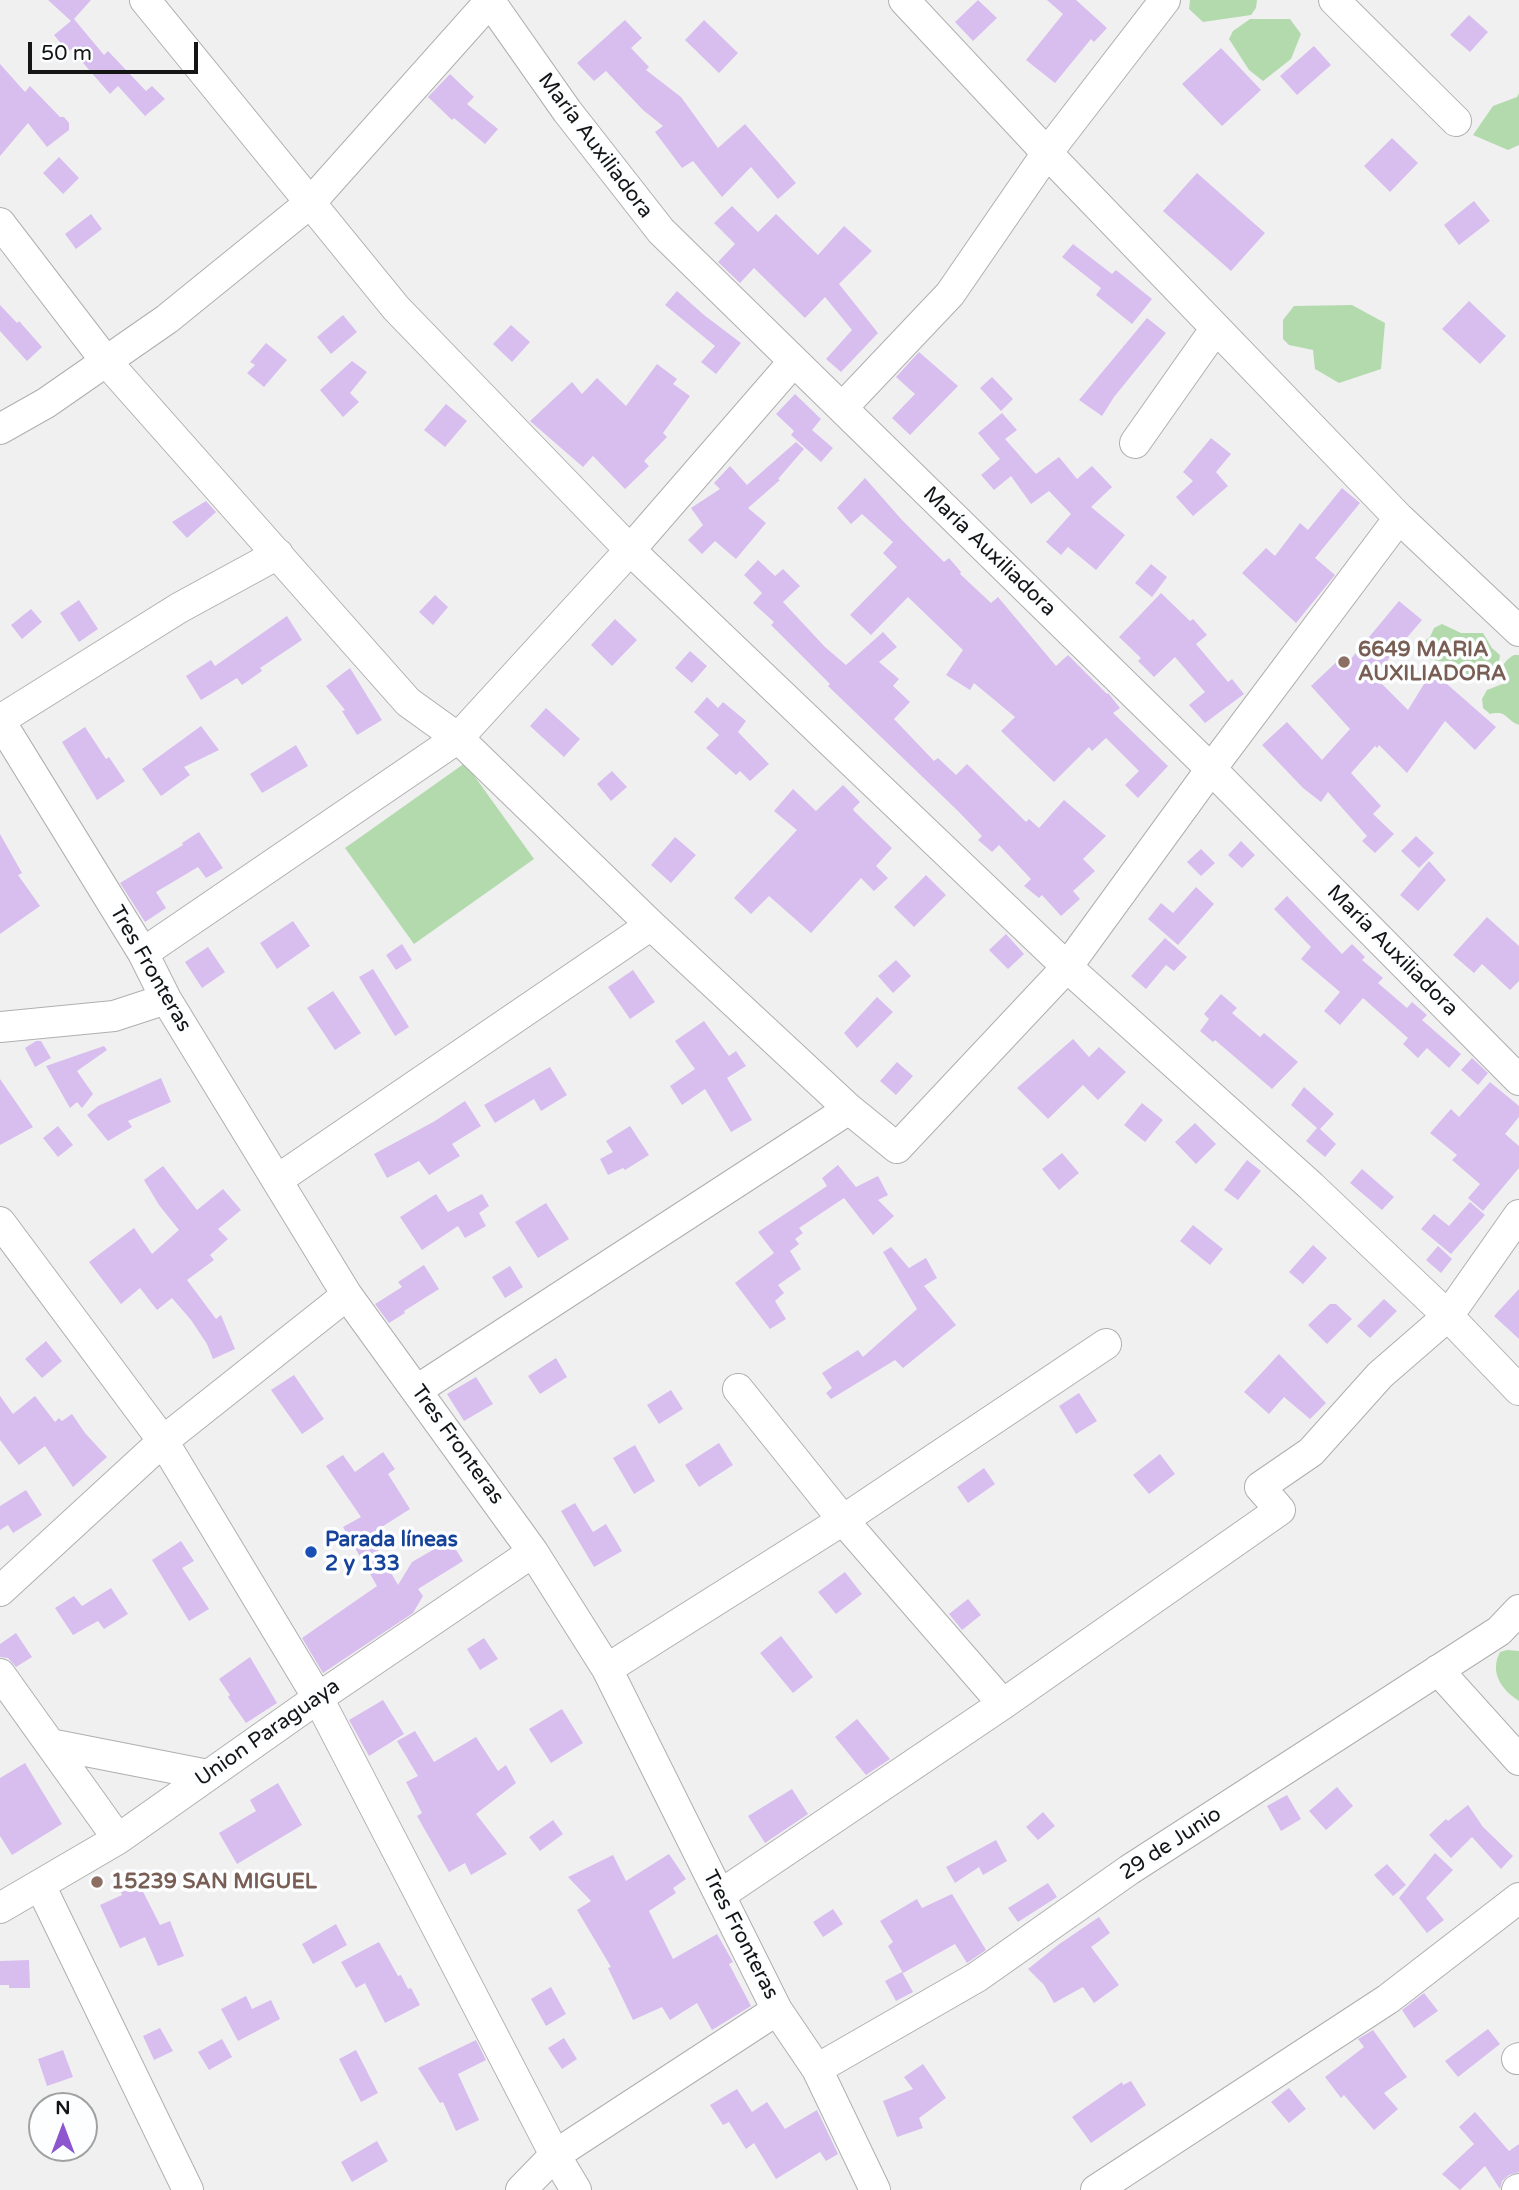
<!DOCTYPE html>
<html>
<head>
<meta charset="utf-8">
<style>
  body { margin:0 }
  #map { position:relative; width:1519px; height:2190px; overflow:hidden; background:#f0f0f1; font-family:"Varela Round",sans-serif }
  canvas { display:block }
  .north { position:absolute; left:28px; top:2092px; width:70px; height:70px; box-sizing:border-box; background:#fdfeff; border:2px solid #a0a1a1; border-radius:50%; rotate:0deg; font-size:19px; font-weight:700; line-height:28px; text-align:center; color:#141515 }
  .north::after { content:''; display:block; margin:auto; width:24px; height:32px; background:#8d56ce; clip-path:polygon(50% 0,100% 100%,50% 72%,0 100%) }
  .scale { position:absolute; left:28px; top:42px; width:170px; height:32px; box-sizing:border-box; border:4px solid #141515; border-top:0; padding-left:9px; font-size:21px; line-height:24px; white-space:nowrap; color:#141515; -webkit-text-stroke:5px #fdfeff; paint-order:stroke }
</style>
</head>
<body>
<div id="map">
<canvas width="1519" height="2190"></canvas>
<div class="north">N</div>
<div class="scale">50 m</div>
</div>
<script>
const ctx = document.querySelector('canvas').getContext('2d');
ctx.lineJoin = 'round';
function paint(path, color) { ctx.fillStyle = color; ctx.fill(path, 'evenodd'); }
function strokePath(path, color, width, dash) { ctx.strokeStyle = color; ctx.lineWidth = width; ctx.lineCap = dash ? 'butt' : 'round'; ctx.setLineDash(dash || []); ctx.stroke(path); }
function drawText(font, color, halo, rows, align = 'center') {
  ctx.font = font + ' "Varela Round",sans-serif'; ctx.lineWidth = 7; ctx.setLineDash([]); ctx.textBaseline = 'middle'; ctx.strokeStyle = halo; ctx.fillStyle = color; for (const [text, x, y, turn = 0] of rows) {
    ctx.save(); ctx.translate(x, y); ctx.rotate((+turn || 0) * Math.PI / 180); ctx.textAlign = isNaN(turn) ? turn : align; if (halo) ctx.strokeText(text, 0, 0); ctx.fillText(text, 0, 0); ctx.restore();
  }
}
paint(new Path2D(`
  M1190 0H1257L1256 8 1251 15 1203 22 1189 9Z
  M1250 19H1290L1301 34 1291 59 1263 81 1249 70 1229 39 1233 31Z
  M1519 93V145L1508 150 1473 135 1493 106 1517 97Z
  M1352 305 1385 323 1381 369 1339 383 1315 369 1313 350 1289 345 1283 339V320L1294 306Z
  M1442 624 1461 633H1483L1492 648 1500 655C1499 669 1490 675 1480 684L1464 676 1454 674 1445 662 1418 657 1414 649 1430 637 1434 628Z
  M1514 655H1519V725C1505 720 1508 710 1490 714L1483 708 1482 699 1487 690 1505 683C1498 671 1502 662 1514 655Z
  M465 763 534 859 414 944 345 848Z
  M1507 1650 1519 1651V1701C1502 1690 1489 1673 1500 1652Z`), '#b3daad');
paint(new Path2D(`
  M48 0H91L74 19 104 55 108 51 146 91 152 86 165 99 145 116 118 86 110 94 71 49 68 52 54 35 71 21Z
  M978 0 997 18 973 41 955 22Z
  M1047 0H1076L1107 28 1094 42 1091 39 1055 83 1026 60 1063 14Z
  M1469 15 1488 32 1470 52 1450 35Z
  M625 20 642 38 631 48 649 67 646 70 681 97 718 148 745 124 796 183 778 199 751 167 722 197 693 161 682 168 655 132 663 126 643 110 606 71 594 81 577 63Z
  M704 20 738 53 719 73 685 40Z
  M1314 46 1331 65 1297 95 1280 76Z
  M1221 48 1261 90 1222 126 1182 84Z
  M0 64 25 92 30 86 60 117H64L69 123V130L47 147 28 123 0 156Z
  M450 74 474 97 467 104 498 129 485 144 454 118 452 120 428 97Z
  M1392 138 1418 163 1390 192 1364 166Z
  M59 157 79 178 63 194 43 173Z
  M1197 173 1265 233 1231 271 1163 211Z
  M1474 201 1490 221 1459 245 1444 225Z
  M732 206 758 232 776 214 818 255 844 226 872 251 839 284 878 333 841 372 826 359 852 330 825 297 805 318 754 268 740 283 718 262 735 244 714 223Z
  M91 214 102 229 76 249 65 234Z
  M1073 244 1112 274 1116 270 1152 299 1132 324 1096 295 1101 288 1062 257Z
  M677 291 704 315 741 343 716 374 701 362 715 346 665 305Z
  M1469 301 1506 336 1480 364 1442 329Z
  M0 305 17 323 19 321 42 347 27 361 0 331Z
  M343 315 357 332 331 354 317 337Z
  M1147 318 1166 333 1114 397 1102 416 1079 400Z
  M511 325 530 342 512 362 493 344Z
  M266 343 287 360 264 387 247 373 255 365 250 362Z
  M919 352 958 386 910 435 892 418 915 394 896 377Z
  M352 361 367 372 350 393 359 402 343 417 320 390Z
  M657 364 677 379 673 384 690 396 663 433 667 437 644 461 649 466 625 489 593 456 583 467 530 421 572 382 582 394 597 378 626 406Z
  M992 377 1013 399 1001 411 980 388Z
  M795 394 821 419 812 430 833 448 821 462 791 435 794 431 776 414Z
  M446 404 467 421 445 447 424 430Z
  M1002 413 1017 430 1005 439 1036 474 1059 457 1077 479 1092 466 1112 487 1091 507 1125 535 1096 570 1068 547 1061 555 1046 542 1071 514 1049 491 1031 504 1011 476 994 490 981 475 1000 459 978 433Z
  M1211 438 1231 454 1216 472 1228 486 1193 516 1176 497 1193 481 1183 472Z
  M796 442 804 449 778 479 780 480 748 508 766 523 736 559 715 541 702 554 688 540 703 525 691 508 720 489 714 483 730 466 747 485Z
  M865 478 902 520 944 562 949 558 961 572 960 574 991 603 998 597 1056 666 1068 655 1107 694 1108 693 1120 708 1113 713 1168 766 1138 798 1125 785 1139 771 1106 738 1092 751 1089 747 1054 782 1001 731 1015 717 974 683 970 690 946 675 963 650 908 597 871 635 850 615 897 567 883 553 893 542 862 514 851 524 837 508Z
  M1342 488 1360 503 1315 558 1335 575 1296 623 1242 573 1266 548 1275 556 1300 523 1308 530Z
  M206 501 216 512 187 538 172 522Z
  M758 560 775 576 783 569 800 586 783 602 825 647 846 665 883 632 897 647 879 662 899 679 893 686 910 702 894 719 934 761 938 758 956 775 967 764 1026 822 1029 819 1039 828 1064 800 1106 836 1083 859 1095 871 1073 891 1080 899 1061 916 1042 895 1039 898 1024 886 1031 879 999 845 992 852 978 840 982 836 958 811 828 686 830 684 771 625 774 622 753 603 762 593 744 575Z
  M1151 564 1167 577 1152 597 1135 583Z
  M1161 593 1190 621 1193 619 1207 635 1196 644 1228 682 1232 679 1244 694 1205 723 1189 705 1205 692 1175 657 1154 677 1138 661 1141 658 1119 637Z
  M435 595 448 607 433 625 419 612Z
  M79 600 98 629 79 642 60 613Z
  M1399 601 1422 620 1374 676 1408 710 1432 671 1496 727 1475 750 1445 721 1407 773 1379 745 1377 748 1375 746 1351 773 1381 806 1373 814 1394 834 1375 853 1362 841 1367 836 1328 792 1321 802 1303 788 1262 745 1287 722 1322 760 1350 729 1311 686 1345 654 1350 660Z
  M31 609 42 622 22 639 11 625Z
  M287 616 302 640 260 668 262 671 242 685 237 678 201 700 186 676 211 660 215 666Z
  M615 619 637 640 612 666 591 645Z
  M690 651 707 666 692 683 675 668Z
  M350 668 382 720 357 735 342 711 345 710 326 686Z
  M707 697 718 708 723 702 746 721 738 732 769 764 750 781 740 771 736 775 706 748 719 735 694 712Z
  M546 708 580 739 564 757 530 726Z
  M201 726 219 750 184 767 190 775 161 796 142 769Z
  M85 727 106 759 109 757 125 781 97 800 62 742Z
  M296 745 308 766 262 793 250 774Z
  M612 771 627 787 611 801 597 784Z
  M843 785 860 802 853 809 854 811 892 848 876 866 888 878 874 891 861 878 811 933 769 896 751 914 734 898 797 830 774 811 793 789 816 811Z
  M199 832 223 868 206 878 198 867 156 892 166 908 145 922 120 883 183 845 182 843Z
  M0 834 22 873 18 875 40 906 0 934Z
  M1416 836 1434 853 1419 868 1401 851Z
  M675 837 696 855 671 883 651 865Z
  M1241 841 1255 855 1242 868 1228 855Z
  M1201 849 1215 863 1201 876 1187 862Z
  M1429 861 1446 880 1418 911 1400 895Z
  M926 875 946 895 914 927 894 907Z
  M1196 887 1214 904 1178 945 1148 919 1161 903 1173 913Z
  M1287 896 1342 954 1352 944 1365 957 1362 960 1383 978 1378 983 1407 1008 1412 1002 1427 1015 1422 1020 1461 1054 1449 1068 1427 1048 1418 1058 1403 1044 1408 1038 1363 998 1340 1025 1324 1011 1340 992 1301 959 1311 947 1274 909Z
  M1487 917 1519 946V981L1510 990 1482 964 1474 973 1453 955Z
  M293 921 310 946 277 969 260 943Z
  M1006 934 1024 954 1008 969 989 950Z
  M1165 938 1187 957 1174 971 1166 965 1146 989 1131 976Z
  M402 944 412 960 396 970 386 955Z
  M208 947 225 972 202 988 185 962Z
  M896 960 911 976 893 993 878 976Z
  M373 969 409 1027 395 1036 359 977Z
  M633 970 655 1002 630 1019 608 987Z
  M333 991 361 1033 335 1050 307 1008Z
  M1221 994 1237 1008 1232 1013 1260 1037 1264 1033 1298 1062 1272 1089 1215 1040 1213 1042 1200 1031 1209 1019 1204 1014Z
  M877 997 893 1012 857 1048 844 1033Z
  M704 1021 729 1056 736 1051 746 1066 727 1078 752 1120 731 1132 705 1089 682 1105 670 1086 695 1069 675 1041Z
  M1073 1039 1089 1057 1099 1047 1126 1072 1098 1100 1083 1085 1048 1119 1017 1088Z
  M36 1041H41L51 1058 35 1067 25 1048Z
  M104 1046 107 1050 77 1071 93 1094 82 1108 77 1102 70 1108 46 1066Z
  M1472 1058 1488 1073 1478 1085 1461 1070Z
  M897 1062 913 1076 896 1095 880 1081Z
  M550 1067 567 1095 541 1111 534 1099 495 1123 484 1105Z
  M161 1078 171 1102 128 1121 132 1127 108 1141 87 1115 98 1106Z
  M0 1079 33 1127 0 1145Z
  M1490 1082 1519 1106V1117L1505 1134 1519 1146V1168L1483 1211 1468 1198 1480 1184 1452 1160 1457 1155 1430 1133 1451 1109 1459 1117Z
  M1304 1087 1334 1114 1320 1129 1336 1144 1325 1157 1306 1141 1317 1128 1291 1105Z
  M465 1101 481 1126 452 1144 460 1156 429 1175 419 1161 387 1178 374 1154 435 1121Z
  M1142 1103 1163 1120 1145 1142 1124 1125Z
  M1195 1123 1216 1144 1196 1164 1175 1142Z
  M58 1126 73 1145 58 1157 43 1138Z
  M630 1126 649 1155 625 1170 623 1168 608 1175 600 1159 613 1152 606 1141Z
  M1062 1153 1079 1173 1059 1190 1042 1169Z
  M1247 1160 1261 1171 1238 1200 1224 1190Z
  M838 1165 856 1187 878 1176 888 1195 878 1200 894 1216 873 1235 844 1198 799 1228 803 1233 795 1239 799 1244 790 1251 801 1269 778 1285 784 1293 775 1301 786 1319 770 1329 735 1283 774 1253 758 1232 827 1186 822 1178Z
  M163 1166 197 1210 223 1189 241 1210 218 1229 228 1239 210 1255 214 1260 187 1280 216 1319 221 1315 235 1349 213 1359 207 1344 191 1320 172 1298 157 1310 140 1288 121 1304 89 1262 134 1228 152 1254 179 1230 159 1205 144 1180Z
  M1362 1169 1394 1197 1382 1210 1350 1183Z
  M436 1194 448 1212 482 1194 489 1206 479 1213 486 1226 465 1238 458 1226 422 1250 400 1217Z
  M1470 1202 1485 1215 1451 1254 1421 1229 1434 1214 1449 1226Z
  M546 1203 569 1239 538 1258 515 1222Z
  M1193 1225 1223 1249 1210 1265 1180 1241Z
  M1313 1245 1327 1258 1303 1284 1289 1272Z
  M1438 1246 1452 1259 1441 1273 1426 1260Z
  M891 1247 909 1268 926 1258 937 1278 924 1286 956 1325 903 1368 895 1360 831 1399 826 1393 832 1388 822 1373 858 1350 863 1357 917 1309 883 1252Z
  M424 1265 439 1289 404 1311 405 1313 389 1323 375 1304 402 1287 398 1282Z
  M510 1266 523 1287 505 1298 492 1277Z
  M1519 1289V1339L1494 1316Z
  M1384 1299 1397 1311 1370 1338 1357 1326Z
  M1330 1304H1336L1352 1319 1327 1344 1308 1325Z
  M46 1341 62 1361 42 1378 25 1359Z
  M1279 1354 1326 1403 1310 1419 1284 1397 1269 1414 1244 1392Z
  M556 1358 567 1377 540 1394 528 1376Z
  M294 1375 324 1419 302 1434 271 1390Z
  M476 1377 493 1404 464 1421 447 1394Z
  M671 1390 683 1409 659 1424 647 1405Z
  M1079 1393 1097 1421 1076 1434 1059 1406Z
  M0 1396 13 1414 35 1396 55 1422 59 1418 62 1421 72 1414 85 1433 107 1457 73 1487 45 1446 19 1465 0 1440Z
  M719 1443 733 1465 699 1487 685 1465Z
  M635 1445 655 1481 634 1494 613 1458Z
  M383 1452 395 1469 388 1474 410 1509 369 1535 398 1585 412 1562 450 1540 463 1561 418 1589 423 1596 413 1613 323 1673 302 1638 377 1586 343 1527 361 1517 326 1466 343 1455 355 1472Z
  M1160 1454 1175 1474 1149 1494 1133 1475Z
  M984 1468 995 1484 968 1503 957 1487Z
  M26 1490 42 1515 13 1533 8 1525 0 1530V1506Z
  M575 1503 593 1532 606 1524 622 1551 594 1567 561 1511Z
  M181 1541 194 1561 182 1568 209 1609 189 1621 152 1560Z
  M845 1572 862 1594 836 1614 818 1592Z
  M111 1588 128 1614 104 1629 98 1621 73 1635 55 1608 74 1596 82 1606Z
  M968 1599 981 1615 962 1630 949 1614Z
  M16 1633 32 1657 16 1667 8 1658 0 1657V1644Z
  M781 1636 813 1677 793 1693 760 1653Z
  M484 1638 498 1659 480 1670 467 1649Z
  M250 1657 277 1703 246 1723 228 1697 230 1695 219 1679Z
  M383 1700 404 1734 369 1756 349 1720Z
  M562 1709 583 1743 551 1763 529 1729Z
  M857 1719 890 1759 866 1775 835 1737Z
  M415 1731 434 1762 476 1737 498 1771 506 1765 516 1783 476 1814 507 1854 471 1875 465 1863 449 1872 417 1816 422 1813 406 1782 418 1776 397 1741Z
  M25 1763 62 1824 12 1855 0 1836V1778Z
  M278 1783 302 1825 237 1864 219 1833 256 1811 250 1800Z
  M1337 1787 1353 1806 1326 1830 1309 1811Z
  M792 1789 808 1814 765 1843 748 1816Z
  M1287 1795 1301 1819 1281 1831 1267 1806Z
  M1468 1805 1483 1827 1513 1856 1501 1869 1472 1837 1451 1858 1429 1835 1446 1819 1448 1821Z
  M1043 1812 1055 1826 1038 1840 1026 1827Z
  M553 1820 563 1834 540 1851 529 1837Z
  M996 1840 1007 1861 983 1875 979 1867 955 1883 946 1867Z
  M1435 1853 1453 1870 1426 1898 1444 1920 1427 1933 1399 1898Z
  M669 1854 686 1879 673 1888 676 1893 649 1911 673 1959 717 1934 733 1962 729 1964 751 2006 712 2030 697 2003 670 2020 662 2007 633 2020 608 1968 611 1967 577 1910 591 1901 568 1877 613 1855 626 1881Z
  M1387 1864 1406 1885 1393 1896 1374 1875Z
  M138 1882 160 1925 170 1921 184 1956 158 1966 145 1937 120 1948 100 1905 122 1895 120 1890Z
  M1048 1883 1057 1897 1018 1922 1008 1908Z
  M952 1894 986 1950 967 1963 955 1944 903 1973 888 1946 893 1942 880 1921 917 1899 922 1908Z
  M833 1909 843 1924 823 1937 813 1922Z
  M1099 1917 1110 1933 1091 1947 1119 1985 1094 2003 1083 1987 1054 2003 1044 1985 1028 1969 1058 1945Z
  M336 1924 347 1945 313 1964 302 1944Z
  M379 1942 398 1976 401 1975 408 1989 411 1988 420 2005 385 2023 365 1983 356 1988 341 1962Z
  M29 1960 30 1988H9V1985H0V1961Z
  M902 1972 913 1992 896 2001 885 1981Z
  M551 1987 566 2014 546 2026 531 1999Z
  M1424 1993 1438 2011 1414 2028 1402 2010Z
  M246 1996 252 2009 271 2000 280 2019 238 2041 221 2009Z
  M160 2028 173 2051 154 2060 143 2036Z
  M1488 2029 1500 2044 1458 2077 1445 2061Z
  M1373 2030 1407 2077 1384 2093 1398 2109 1374 2130 1344 2095 1341 2098 1325 2077 1364 2047 1358 2039Z
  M564 2038 577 2059 562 2069 548 2048Z
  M222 2039 232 2057 209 2070 198 2052Z
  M476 2040 486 2060 458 2074 479 2120 456 2131 443 2102 440 2103 418 2068Z
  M63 2050 73 2077 47 2086 38 2059Z
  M356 2050 378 2093 361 2102 339 2059Z
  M923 2064 946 2098 919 2118 923 2128 897 2137 883 2101 913 2089 904 2077Z
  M1131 2081 1146 2105 1091 2143 1072 2117 1122 2082 1123 2085Z
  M1289 2088 1306 2109 1289 2123 1271 2102Z
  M737 2089 752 2112 767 2102 785 2129 817 2110 838 2154 826 2161 820 2152 776 2179 754 2143 746 2149 729 2122 723 2125 710 2105Z
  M1475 2112 1509 2151 1519 2144V2172L1509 2175 1502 2181 1500 2189 1485 2166 1460 2190 1442 2174 1474 2144 1459 2127Z
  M377 2141 388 2161 352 2182 341 2162Z`), '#d8bdef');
const minor = new Path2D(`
  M145 0 396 308 630 550 1067 967 1311 1186 1448 1316 1519 1390
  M489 0 567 111 661 231 1211 769 1519 1080
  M904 0 1047 153 1399 518 1519 631
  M1334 0 1456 121
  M0 223 105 360 408 702 458 738 651 925 849 1109 897 1148 1067 967 1211 769 1399 518
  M842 408 950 294 1047 153 1165 0
  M0 429 46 403 167 319 310 203 491 0
  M1135 443 1216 328
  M0 720 179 608 278 554
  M0 721 143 953 166 999 347 1295 533 1552 607 1669 777 2010 817 2069 875 2190
  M143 953 458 738 630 550 794 361
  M0 1027 114 1016 166 999
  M277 1180 651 925
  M0 1222 163 1441 318 1698 555 2155 576 2190
  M738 1389 843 1520 1003 1704
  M417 1390 849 1109
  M0 1591 163 1441 347 1295
  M607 1669 843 1520 1106 1344
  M1438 1670 1519 1760
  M0 1674 118 1839
  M50 1744 208 1775
  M40 1885 188 2190
  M720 1895 1003 1704 1280 1510 1260 1487 1311 1452 1380 1375 1448 1316 1519 1215
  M0 1908 118 1839 318 1698 533 1552
  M1517 2059 1519 2058
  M817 2069 977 1977 1129 1870 1499 1631 1519 1610
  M521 2190 555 2155 777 2010
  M1096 2190 1388 1999 1519 1898
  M1517 2190 1519 2189`);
strokePath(minor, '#afafb0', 32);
strokePath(minor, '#fff', 30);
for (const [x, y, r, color] of [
  [1344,662,7,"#8d6e63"],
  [311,1552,7,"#1a4fb4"],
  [97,1882,7,"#8d6e63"]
]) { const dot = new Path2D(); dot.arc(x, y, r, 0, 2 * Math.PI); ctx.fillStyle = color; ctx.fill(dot); strokePath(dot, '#fdfeff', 2.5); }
drawText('21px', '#141515', '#fdfeff', [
  ["María Auxiliadora",595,146,53],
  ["María Auxiliadora",989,552,44],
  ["María Auxiliadora",1392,951,45],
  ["Tres Fronteras",150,969,60],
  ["Tres Fronteras",457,1445,54],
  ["Union Paraguaya",268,1733,-35],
  ["29 de Junio",1171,1844,-33],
  ["Tres Fronteras",740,1935,63]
]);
drawText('bold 21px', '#785e54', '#fdfeff', [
  ["6649 MARIA",1358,650],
  ["AUXILIADORA",1358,674],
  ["15239 SAN MIGUEL",111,1882]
], 'left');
drawText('bold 21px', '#164399', '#fdfeff', [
  ["Parada líneas",325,1540],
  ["2 y 133",325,1564]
], 'left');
</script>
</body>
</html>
